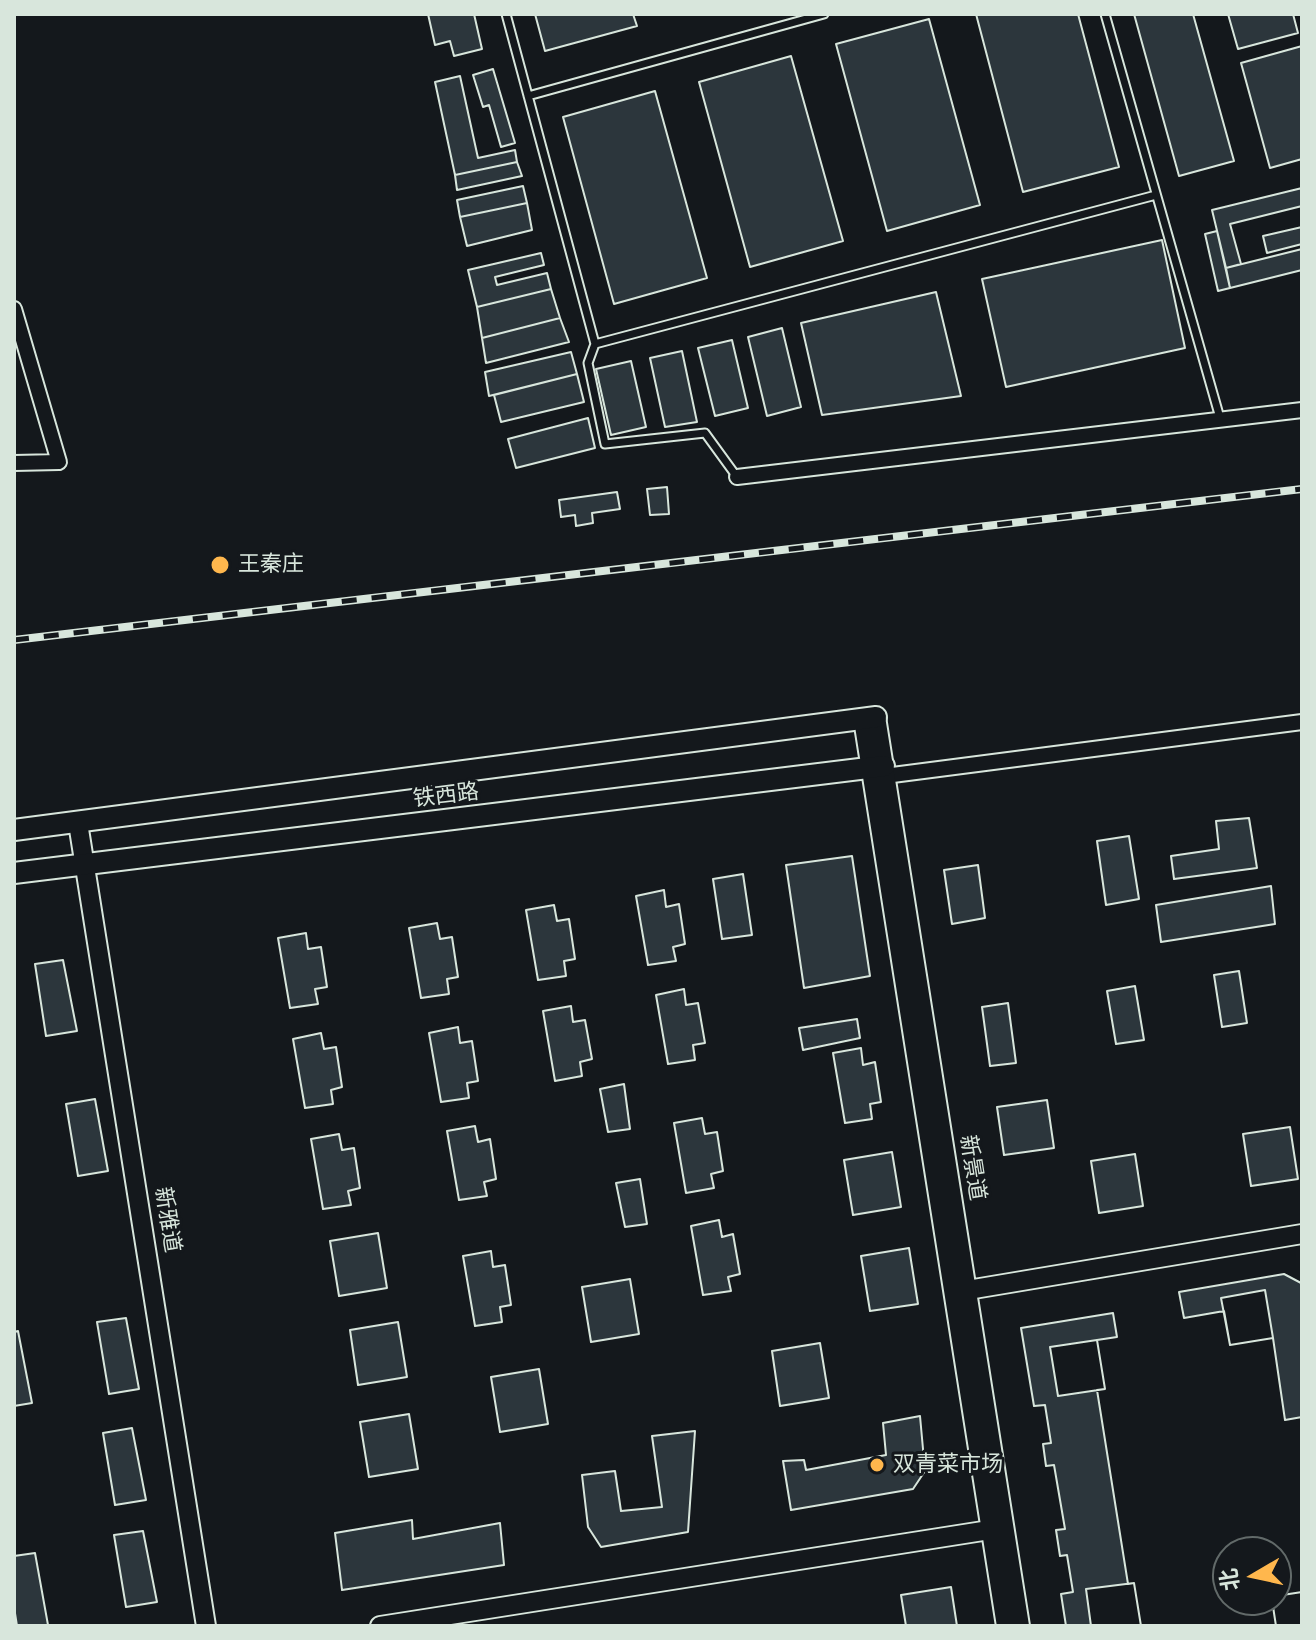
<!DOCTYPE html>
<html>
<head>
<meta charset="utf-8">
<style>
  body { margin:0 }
  #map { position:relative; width:1316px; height:1640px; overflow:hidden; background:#14181c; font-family:"Fira Sans","Noto Sans SC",sans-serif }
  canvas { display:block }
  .frame { position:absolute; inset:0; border:16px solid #d8e6dc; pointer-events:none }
  .north { position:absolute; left:1212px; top:1536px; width:80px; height:80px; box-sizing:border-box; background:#14181c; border:2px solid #626a69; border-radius:50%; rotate:261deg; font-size:22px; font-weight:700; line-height:32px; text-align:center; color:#d8e6dc }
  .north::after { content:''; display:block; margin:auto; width:28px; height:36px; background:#ffb74d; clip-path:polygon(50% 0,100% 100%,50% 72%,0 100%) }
</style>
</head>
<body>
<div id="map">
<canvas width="1316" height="1640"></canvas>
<div class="frame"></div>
<div class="north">北</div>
</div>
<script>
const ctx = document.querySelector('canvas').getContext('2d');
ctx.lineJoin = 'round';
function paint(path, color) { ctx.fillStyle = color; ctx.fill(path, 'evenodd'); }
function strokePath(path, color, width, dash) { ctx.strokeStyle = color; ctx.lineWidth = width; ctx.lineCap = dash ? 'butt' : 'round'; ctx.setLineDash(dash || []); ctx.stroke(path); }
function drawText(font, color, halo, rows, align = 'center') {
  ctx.font = font + ' "Fira Sans","Noto Sans SC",sans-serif'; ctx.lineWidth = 6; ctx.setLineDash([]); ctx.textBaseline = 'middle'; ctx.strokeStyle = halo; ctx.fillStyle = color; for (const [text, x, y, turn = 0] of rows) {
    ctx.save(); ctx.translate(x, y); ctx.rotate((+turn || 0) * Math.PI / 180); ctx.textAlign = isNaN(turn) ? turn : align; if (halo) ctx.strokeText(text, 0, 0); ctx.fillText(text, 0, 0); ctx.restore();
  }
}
const building = new Path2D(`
  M428 14H474L482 49 454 56 450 41 435 45Z
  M535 14H633L637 26 545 51Z
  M976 14H1078L1119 167 1023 192Z
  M1134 14H1193L1234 161 1179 176Z
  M1228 14H1293L1298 33 1238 49Z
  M929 19 980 205 887 231 836 44Z
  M1302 46V159L1270 168 1241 63Z
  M791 56 843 241 750 267 699 82Z
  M493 69 515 143 501 147 489 105 483 107 473 75Z
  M460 76 478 158 515 150 517 162 455 175 435 82Z
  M655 91 707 278 614 304 563 117Z
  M517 162 522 176 457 190 455 175Z
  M523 186 527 203 460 217 457 200Z
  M1302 188V206L1230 224 1241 264 1226 268 1212 210Z
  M527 203 532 230 467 246 460 217Z
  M1302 227V244L1267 253 1263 236Z
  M1217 231 1230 288 1218 291 1205 234Z
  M1162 240 1185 348 1006 387 982 279Z
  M1302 249V270L1230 288 1226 268Z
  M541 253 544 265 495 277 497 285 547 273 551 289 477 307 468 270Z
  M551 289 560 318 482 338 477 307Z
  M936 292 961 396 822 415 801 323Z
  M560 318 569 342 486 363 482 338Z
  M782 328 801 407 767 416 748 337Z
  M732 340 748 408 715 416 698 348Z
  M682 351 697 422 665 427 650 358Z
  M571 352 577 374 489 396 485 372Z
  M631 361 646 427 611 435 596 369Z
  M577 374 584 402 501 422 494 395Z
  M588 418 595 448 516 468 508 439Z
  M667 487 669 514 650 515 647 489Z
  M617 492 620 509 592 513 593 523 576 526 575 515 561 517 559 500Z
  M1249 818 1257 868 1174 879 1171 856 1219 849 1216 821Z
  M1129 836 1139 899 1106 905 1097 841Z
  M852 856 870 976 804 988 786 865Z
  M978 865 985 918 952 924 944 870Z
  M743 874 752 935 722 939 713 879Z
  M1271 886 1275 924 1161 942 1156 905Z
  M664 890 666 907 679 904 685 944 673 947 676 961 648 965 636 896Z
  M554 905 557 921 569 919 575 959 564 961 566 976 538 980 526 910Z
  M437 923 440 939 452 937 458 977 447 979 449 994 421 998 409 928Z
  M306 933 308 949 321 947 327 987 315 989 318 1004 290 1008 278 938Z
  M63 960 77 1031 46 1036 35 964Z
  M1239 971 1247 1023 1222 1027 1214 975Z
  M1135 986 1144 1040 1116 1044 1107 991Z
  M684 989 686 1005 698 1003 705 1043 693 1045 695 1060 668 1064 656 995Z
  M1008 1003 1016 1063 990 1066 982 1007Z
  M571 1006 573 1022 585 1020 592 1059 580 1062 582 1076 555 1081 543 1011Z
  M857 1019 860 1038 803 1050 799 1028Z
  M458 1027 460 1043 472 1041 478 1081 467 1083 469 1098 441 1102 429 1033Z
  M321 1033 324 1049 336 1047 342 1087 331 1090 333 1104 305 1108 293 1039Z
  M861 1048 863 1065 875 1062 881 1102 870 1104 872 1119 845 1123 833 1053Z
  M624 1084 630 1129 608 1132 600 1089Z
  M95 1099 108 1171 78 1176 66 1104Z
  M1047 1100 1054 1148 1004 1155 997 1107Z
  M702 1118 705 1134 717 1132 723 1171 711 1174 714 1188 686 1193 674 1123Z
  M475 1126 478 1142 490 1139 496 1179 484 1182 487 1196 459 1200 447 1131Z
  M1290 1127 1298 1179 1251 1186 1243 1134Z
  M339 1134 342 1150 354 1148 360 1188 348 1191 351 1205 323 1209 311 1139Z
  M892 1152 901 1207 853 1215 844 1160Z
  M1135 1154 1143 1206 1099 1213 1091 1161Z
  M640 1179 647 1224 625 1227 616 1183Z
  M719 1220 722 1237 733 1234 740 1274 728 1277 731 1291 703 1295 691 1226Z
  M378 1233 387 1288 339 1296 330 1241Z
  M909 1248 918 1304 870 1311 861 1256Z
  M491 1251 493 1267 505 1265 511 1305 500 1307 502 1322 475 1326 463 1256Z
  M1284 1274 1301 1283 1302 1287V1417L1285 1420 1273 1338 1230 1345 1224 1311 1184 1318 1179 1292Z
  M630 1279 639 1334 591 1342 582 1287Z
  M1265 1290 1273 1338 1230 1345 1221 1298Z
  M1113 1313 1117 1337 1097 1340 1105 1389 1097 1390 1128 1584 1134 1583 1141 1626H1066L1061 1594 1073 1592 1067 1555 1060 1556 1056 1530 1065 1529 1054 1465 1046 1466 1043 1444 1051 1443 1045 1405 1034 1406 1021 1328Z
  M126 1318 139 1389 109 1394 97 1322Z
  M398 1322 407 1377 358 1385 350 1330Z
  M18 1331 32 1403 14 1406V1332Z
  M1097 1340 1105 1389 1058 1396 1050 1347Z
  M820 1343 829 1398 780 1406 772 1351Z
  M539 1369 548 1424 500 1432 491 1377Z
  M409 1414 418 1469 369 1477 360 1422Z
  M920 1416 925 1471 913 1489 791 1510 783 1461 804 1460 806 1470 886 1455 883 1423Z
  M132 1428 146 1500 115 1505 103 1433Z
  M695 1431 688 1532 601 1547 588 1527 582 1475 615 1471 621 1511 662 1507 652 1436Z
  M412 1520 413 1539 500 1523 504 1565 342 1590 335 1533Z
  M143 1531 157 1602 126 1607 114 1535Z
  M35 1553 48 1625 17 1626 14 1607V1556Z
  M1134 1583 1141 1626H1091L1086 1589Z
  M951 1587 957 1626H906L901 1595Z
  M1302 1592V1626H1276L1272 1600H1276V1596Z
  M1302 1592V1626H1276L1272 1600H1276V1596Z`);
paint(building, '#2c363c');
strokePath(building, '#d8e6dc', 2);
const service = new Path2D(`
  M506 14 595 344 588 363 605 444 705 433 737 477
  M1105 14 1220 418
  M528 96 824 14
  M595 344 1156 195`);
const minor = new Path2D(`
  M14 309 59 462 14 463
  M737 477 1302 410
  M877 777 1302 722`);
const tertiary = new Path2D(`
  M876 717 1020 1626
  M863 719 1006 1626
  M78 823 206 1626
  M956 1292 1302 1234
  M380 1626 1002 1528`);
const secondary = new Path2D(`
  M14 830 876 717
  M14 873 884 766`);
strokePath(service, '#d8e6dc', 11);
strokePath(minor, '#d8e6dc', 18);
strokePath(tertiary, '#d8e6dc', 22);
strokePath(secondary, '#d8e6dc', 24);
strokePath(service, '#14181c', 7);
strokePath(minor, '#14181c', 14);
strokePath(tertiary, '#14181c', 18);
strokePath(secondary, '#14181c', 20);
const rail = new Path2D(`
  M14 640 1302 489`);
strokePath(rail, '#d8e6dc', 8);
strokePath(rail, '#14181c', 5, [15]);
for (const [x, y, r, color] of [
  [220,565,10,"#ffb74d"],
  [877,1465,8,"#ffb74d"]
]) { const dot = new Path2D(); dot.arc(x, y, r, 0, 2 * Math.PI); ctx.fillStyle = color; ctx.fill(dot); strokePath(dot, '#14181c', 3); }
drawText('22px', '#d8e6dc', '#14181c', [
  ["王秦庄",238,565],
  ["双青菜市场",893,1465]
], 'left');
drawText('22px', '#d8e6dc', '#14181c', [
  ["铁西路",446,796,-7],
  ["新景道",972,1168,81],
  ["新雅道",167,1220,81]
]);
</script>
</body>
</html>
